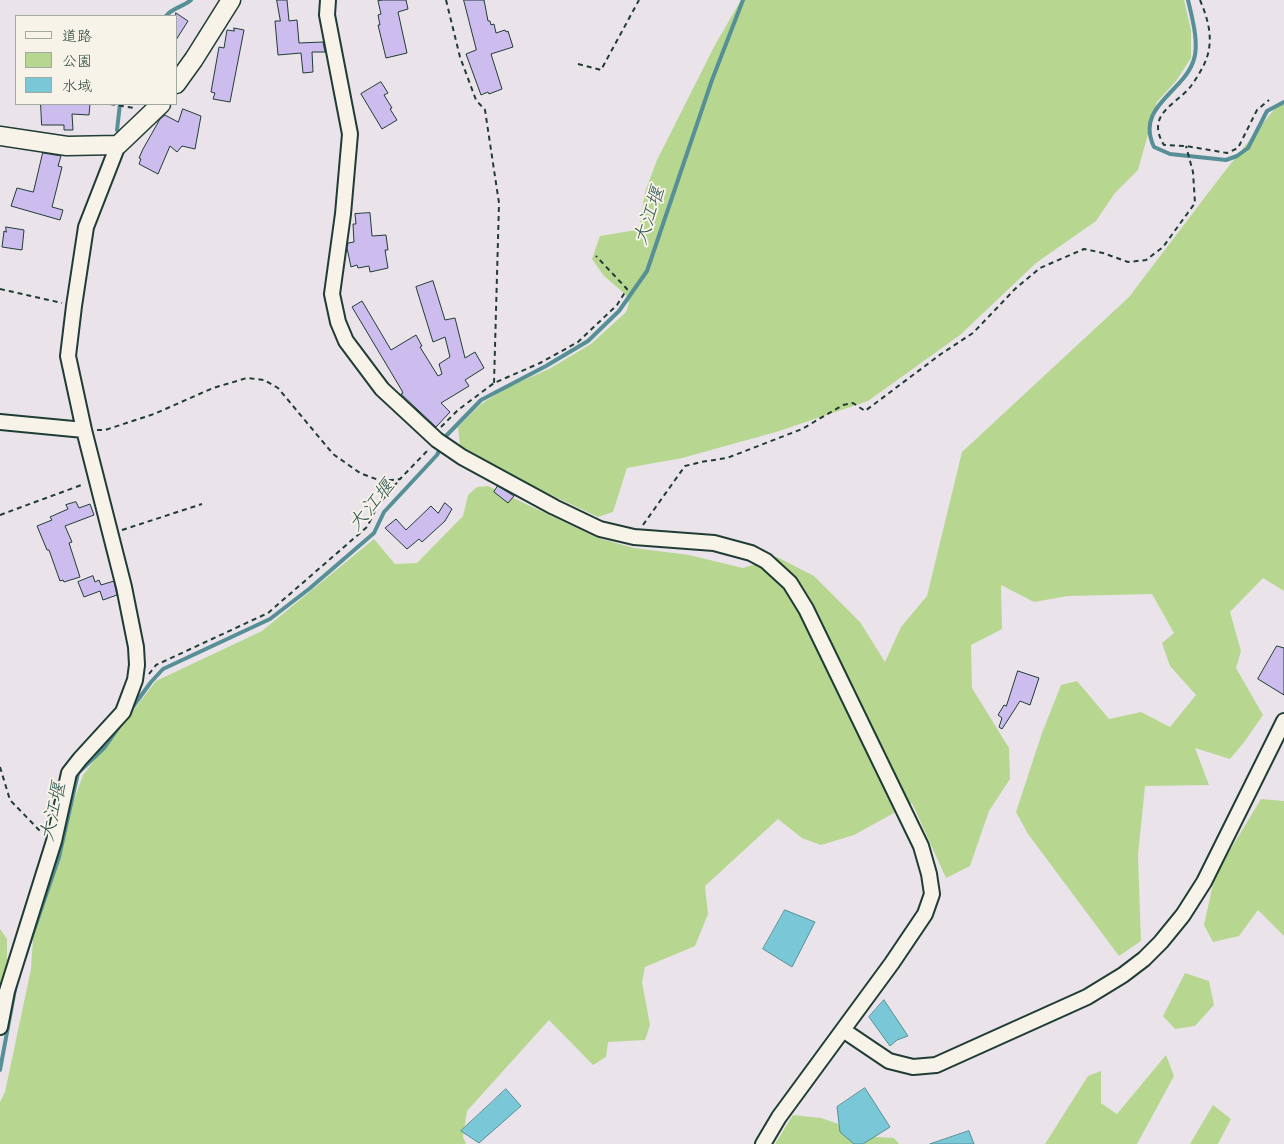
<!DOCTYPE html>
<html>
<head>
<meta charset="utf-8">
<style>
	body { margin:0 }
	#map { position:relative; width:1284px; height:1144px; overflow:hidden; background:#eae3ea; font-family:Itim,"Klee One",sans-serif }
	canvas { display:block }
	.legend { position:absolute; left:15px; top:15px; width:162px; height:90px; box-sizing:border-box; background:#f7f3e8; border:1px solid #a1aaa0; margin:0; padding:6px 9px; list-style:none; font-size:15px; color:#1f3d34 }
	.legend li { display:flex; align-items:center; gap:10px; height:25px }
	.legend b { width:25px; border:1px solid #a1aaa0 }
</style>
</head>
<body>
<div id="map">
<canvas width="1284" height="1144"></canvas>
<ul class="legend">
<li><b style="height:6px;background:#f7f3e8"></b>道路</li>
<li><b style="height:14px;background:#b7d791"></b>公園</li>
<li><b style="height:14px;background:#7ac8d7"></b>水域</li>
</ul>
</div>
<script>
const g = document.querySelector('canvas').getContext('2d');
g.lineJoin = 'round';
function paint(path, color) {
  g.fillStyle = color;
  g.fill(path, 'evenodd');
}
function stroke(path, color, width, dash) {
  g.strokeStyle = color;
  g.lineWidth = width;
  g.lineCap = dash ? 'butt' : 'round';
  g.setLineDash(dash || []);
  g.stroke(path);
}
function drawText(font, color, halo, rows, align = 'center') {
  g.font = font + ' Itim,"Klee One",sans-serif';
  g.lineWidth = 4;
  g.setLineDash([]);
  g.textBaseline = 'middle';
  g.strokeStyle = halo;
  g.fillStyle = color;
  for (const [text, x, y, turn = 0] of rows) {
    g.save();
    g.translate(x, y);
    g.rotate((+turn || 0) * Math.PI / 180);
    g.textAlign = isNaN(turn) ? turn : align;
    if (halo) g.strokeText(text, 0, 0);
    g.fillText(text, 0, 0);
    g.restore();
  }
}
paint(new Path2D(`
	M741 0H1184L1191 30V58L1176 81 1157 102 1138 170 1115 193 1096 221 1036 263 960 335 868 401 776 432 682 458 627 468 613 512 598 517 517 479 460 445 458 427 481 404 508 387 549 369 591 344 626 312 629 303 626 295 604 276 592 259 600 236 636 230 640 224 645 192 657 160 715 45Z
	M1284 101V591L1263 578 1230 612 1241 651 1236 668 1263 715 1245 741 1230 759 1195 748 1209 785 1145 786 1138 855 1141 941 1119 956 1028 834 1016 812 1042 733 1061 685 1077 681 1109 719 1141 712 1170 727 1196 695 1170 666 1162 643 1174 633 1152 594 1068 596 1034 602 1001 585 1002 629 971 645 972 688 1009 748 1010 779 989 811 970 866 946 878 912 803 854 835 821 845 802 838 778 819 705 886 708 914 695 946 645 967 642 982 650 1025 645 1040 608 1042 606 1057 593 1065 549 1020 467 1111 463 1137 466 1144H0V1102L5 1092 31 969 35 908 83 775 156 681 262 631 374 539 395 564 417 563 463 516 468 495 477 487 488 486 598 538 634 548 689 555 743 568 777 557 814 576 860 622 885 662 901 627 927 596 962 452 1129 297 1221 176 1280 102Z
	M1261 799 1284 801V936L1258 910 1239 936 1213 942 1204 925 1215 875Z
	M0 929 7 939V961L0 997Z
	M1185 973 1209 981 1214 1005 1195 1026 1175 1029 1163 1016Z
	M1166 1055 1174 1076 1137 1144H1045L1088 1076 1101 1071V1103L1117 1114Z
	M1213 1105 1231 1119 1218 1144H1190Z
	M793 1115 821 1118 877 1137 894 1138 899 1144H775Z`), '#b7d791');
const water = new Path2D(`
	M785 910 815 922 792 967 763 949Z
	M884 1000 908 1036 897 1040 890 1046 869 1017Z
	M865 1088 890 1127 863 1144H854L840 1132 837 1107Z
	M506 1089 521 1106 479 1143 461 1131Z
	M969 1131 974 1144H930Z`);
paint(water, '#7ac8d7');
stroke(water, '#569096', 1);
stroke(new Path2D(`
	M1188 0C1192 17 1200 45 1193 62 1182 93 1135 107 1154 147L1170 154 1226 160 1237 156 1248 148 1267 111 1284 102
	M166 16C172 8 183 7 191 0
	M117 130 120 104
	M444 441 446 436 481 400 546 366 588 341 619 311 647 271 712 80 743 0
	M129 712 151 682 163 669 270 619 309 589 374 533 384 512 437 455 441 447
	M25 956 59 857 78 773 104 748 121 724
	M0 1070 16 984`), '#569096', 4);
const building = new Path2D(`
	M277 0H287L289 21 297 20 299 43 323 42 325 52H312L313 72 303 73 301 53 278 55 275 21H280Z
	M384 0H406L408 9 398 12 407 53 386 58 378 25H380L378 15 381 14 378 1Z
	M464 0H484L488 21H490L491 25 494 24 496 33 505 30 506 32 508 31 513 47 491 54 502 89 489 94 488 92 481 95 466 54 476 50Z
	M176 13 188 21 176 40Z
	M234 28 244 30 230 102 213 99 215 93 211 92 219 47 224 48 227 30 234 31Z
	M381 82 388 93 384 95 392 108 390 109 397 120 382 129 361 94Z
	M41 104H90L89 115 72 114 73 130H64V125H42Z
	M183 109 201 116 195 149 182 146 177 152 170 146 158 174 139 164 141 159 139 158 143 149 160 119 165 115 178 122Z
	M43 153 61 156 58 166 62 167 52 207 63 210 60 220 11 206 17 188 33 192Z
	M370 213 372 236 386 235 388 250H385L388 268 370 272 369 266 358 268 357 265 351 267 347 248 348 243 354 242 353 224H356L355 214Z
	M6 227 24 230 22 250 2 247 4 231 6 232Z
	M433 281 445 320 455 318 465 358 475 352 484 368 465 380 469 386 441 403 450 412 436 427 401 394 403 393 401 389 352 307 362 301 391 350 416 335 422 346 420 347 438 376 442 374 439 364 450 357 445 337 433 342 416 287Z
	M498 486 514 496 508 503 494 492Z
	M76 502 79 508 90 504 94 515 65 526 72 542 69 543 80 577 64 582 63 580 60 581 49 550H47L37 526 52 520 50 517 68 509 66 505Z
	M445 503 452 509 445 521 422 542 419 539 407 549 385 528 396 519 406 530 431 506 438 513Z
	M93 576 95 582 99 580 101 585 114 581 117 595 103 600 100 591 84 597 78 582Z
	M1277 646 1284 648V695L1258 679Z
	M1018 671 1039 678 1030 705 1020 701 1002 729 999 727 1002 718 998 715 1004 705 1006 706Z`);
paint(building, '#cdbdee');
stroke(building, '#1f3d34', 1);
const minor = new Path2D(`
	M328 0 327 15 350 134 343 214 332 294 338 322 346 341 382 389 437 440 462 457 554 507 600 529 634 537 714 543 751 553 766 561 790 583 806 609 921 846 929 874 932 894 925 914 892 963 779 1117 763 1144
	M0 422 84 430
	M0 1027 7 991 54 841 69 773 80 759 123 712 135 680 137 665 136 647 124 587 84 430 68 356 74 306 86 227 118 145
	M843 1030 889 1061 913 1067 936 1065 1087 997 1123 975 1144 959 1161 942 1183 915 1204 882 1284 721`);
const tertiary = new Path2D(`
	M176 84 194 59 231 0
	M0 136 67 146 118 145 161 104`);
stroke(minor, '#1f3d34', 18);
stroke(tertiary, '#1f3d34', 21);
stroke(new Path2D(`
	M446 0 460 57 476 100 485 110 499 203 494 383
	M1200 0C1208 19 1214 39 1206 60 1203 68 1196 79 1191 86 1176 105 1145 114 1164 145L1186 146 1227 153 1238 148 1257 110 1269 100
	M578 64 601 70 639 0
	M110 104 134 108
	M0 289 62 303
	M441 427 458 410 494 383 540 363 578 342 617 305 627 289 596 256
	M97 430H105L154 414 213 388 247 378 264 380 278 388 333 454 360 473 381 481 400 479 429 449
	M0 515 84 484
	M643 525 685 466 701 462 727 458 802 429 843 405 853 403 865 411 941 354 973 333 1015 289 1040 268 1084 249 1103 253 1128 262 1146 260 1163 247 1195 203 1193 172 1186 146
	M122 530 202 504
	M149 674 156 665 268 613 367 527 378 505 400 479
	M0 767 10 800 42 833`), '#1f3d34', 2, [5, 4]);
stroke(minor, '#f7f3e8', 14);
stroke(tertiary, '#f7f3e8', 18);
drawText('italic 20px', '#315955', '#f7f3e8', [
	["大江堰",650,216,-71],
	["大江堰",372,506,-50],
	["大江堰",54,812,-77]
]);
</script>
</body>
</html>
